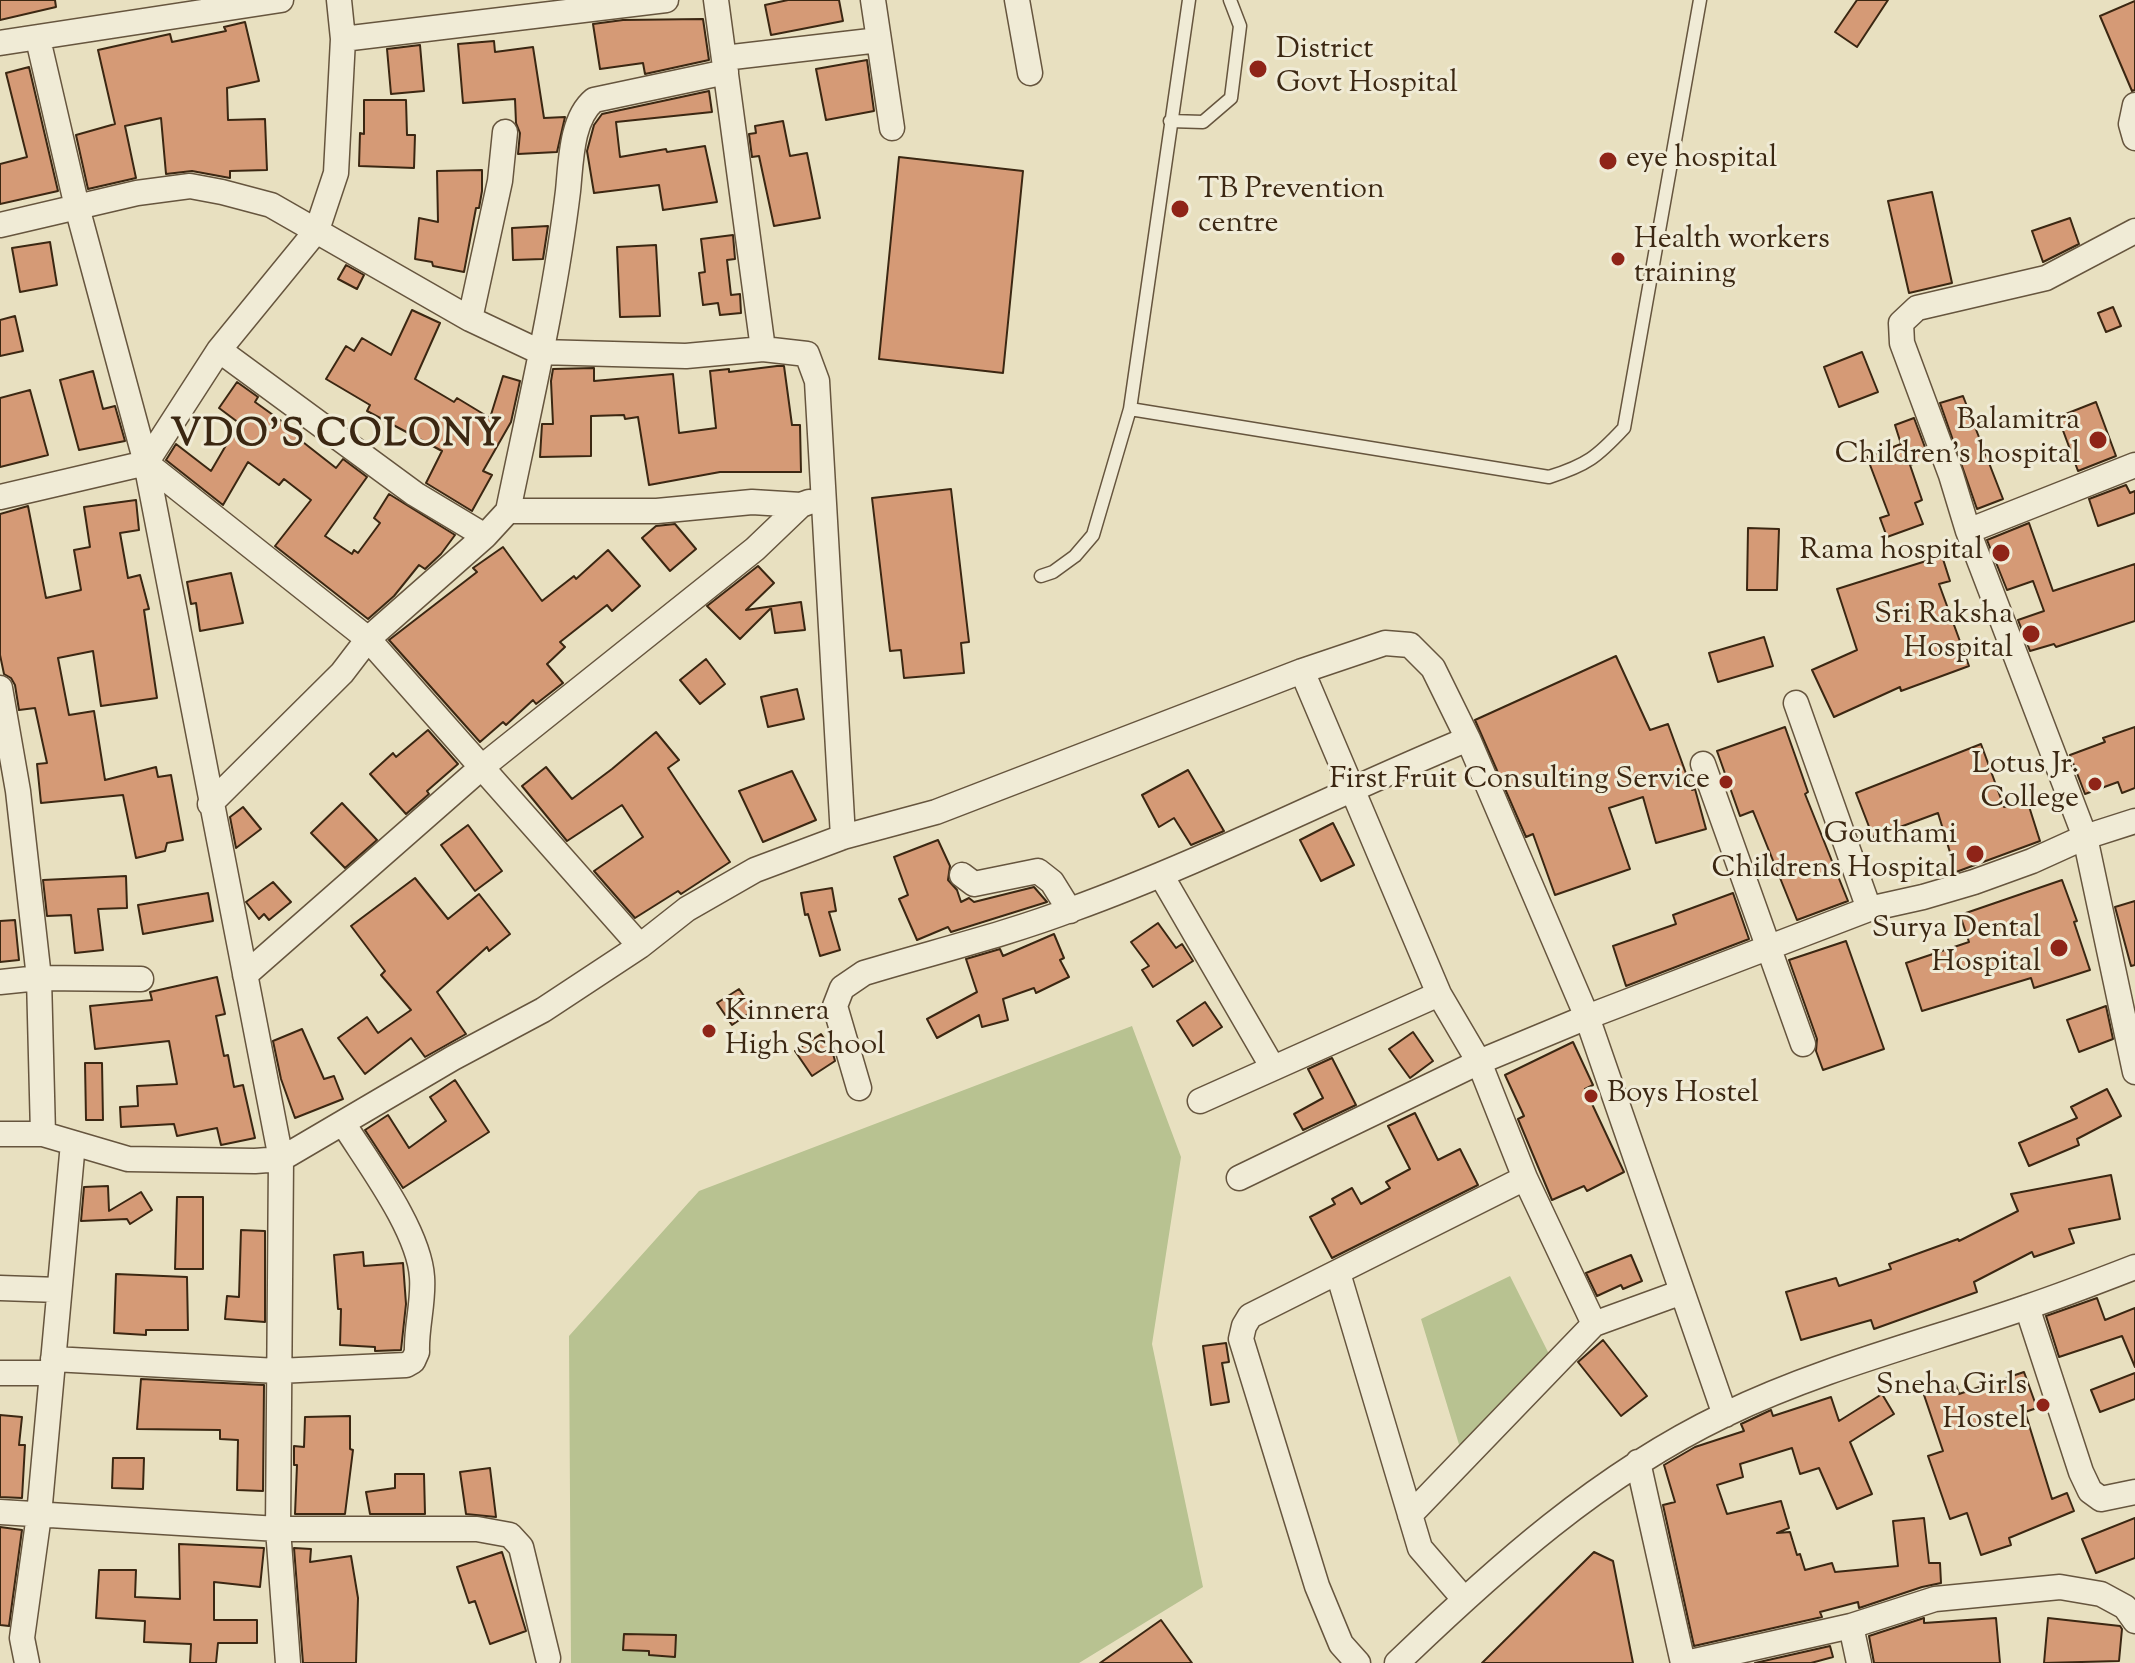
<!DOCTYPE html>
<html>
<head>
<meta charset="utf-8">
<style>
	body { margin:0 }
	canvas { display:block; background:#e8e0c0 }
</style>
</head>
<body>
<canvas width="2135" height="1663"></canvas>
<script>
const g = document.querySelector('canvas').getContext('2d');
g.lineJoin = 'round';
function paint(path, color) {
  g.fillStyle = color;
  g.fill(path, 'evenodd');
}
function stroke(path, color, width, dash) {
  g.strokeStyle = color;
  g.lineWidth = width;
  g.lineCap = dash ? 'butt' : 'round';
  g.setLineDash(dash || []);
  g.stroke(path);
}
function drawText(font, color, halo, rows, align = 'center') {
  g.font = font + ' "Sorts Mill Goudy",serif';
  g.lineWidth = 6;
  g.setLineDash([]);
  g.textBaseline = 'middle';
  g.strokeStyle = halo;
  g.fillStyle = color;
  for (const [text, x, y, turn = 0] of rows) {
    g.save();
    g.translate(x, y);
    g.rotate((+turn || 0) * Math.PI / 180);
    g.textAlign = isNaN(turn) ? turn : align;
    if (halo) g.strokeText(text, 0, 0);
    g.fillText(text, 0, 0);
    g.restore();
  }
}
paint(new Path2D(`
	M1132 1026 1181 1157 1152 1344 1203 1587 1079 1663H571L569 1336 699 1191Z
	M1510 1276 1549 1354 1461 1451 1421 1319Z`), '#b8c291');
const building = new Path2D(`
	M0 0H55L56 7 0 20Z
	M788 0H839L843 21 771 35 765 5Z
	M1857 0H1888L1857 47 1835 32Z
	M2135 1V90L2132 91 2100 16Z
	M703 19 709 60 645 74 643 63 600 69 593 24 623 20Z
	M245 22 259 81 227 88 228 120 265 119 267 170 230 171V178L192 171 166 174 161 118 125 126 136 178 88 189 76 135 115 124 98 50 170 34 172 42 226 31 224 27Z
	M494 41 495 52 533 47 544 118 565 117 557 152 518 154 520 133 516 123 515 99 463 103 458 44Z
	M420 45 424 91 391 94 387 49Z
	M867 60 874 111 826 120 816 69Z
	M29 67 58 191 0 204V164L27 157 6 73Z
	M709 91 712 112 616 122 620 157 666 149 667 152 705 146 717 202 663 210 659 185 594 193 587 151 594 125 602 114Z
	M364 100H406L407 135H415L414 168 359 166 360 133 364 134Z
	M783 121 790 156 807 153 820 218 774 226 759 156 752 157 749 134 756 133 755 126Z
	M899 157 1023 171 1003 373 879 359Z
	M482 170V191L479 208H476L464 272 433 266 432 262 415 259 419 218 438 222 437 171Z
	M1932 192 1952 283 1909 293 1888 201Z
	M2070 218 2079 244 2043 262 2032 231Z
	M548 226 543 259 513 260 512 228Z
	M733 235 735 259 727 260 731 295 740 294 741 313 720 315 718 303 703 305 699 273 705 272 701 239Z
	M50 242 57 285 20 292 12 248Z
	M656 245 660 316 620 317 617 247Z
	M346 265 364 275 357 289 338 279Z
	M2113 307 2121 326 2106 332 2098 313Z
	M412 310 440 323 415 379 454 402 457 398 490 418 503 376 520 381 511 422 483 471 492 475 472 511 426 483 442 451 367 411 370 405 326 379 346 346 354 351 362 338 391 355Z
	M15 316 23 351 0 356V320Z
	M1862 352 1878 392 1839 407 1824 367Z
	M777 366H784L792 425H800L801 472H720L649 485 638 417 625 419 624 415 591 416V456L540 457 542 424H553L551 381 553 369 594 368V381L673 374 679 433 716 428 710 371 729 369V372Z
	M93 371 103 409 115 406 125 441 79 450 60 380Z
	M237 382 258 397 255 402 287 425 285 428 336 468 343 459 367 477 325 536 352 554 354 550 358 553 380 523 374 518 389 494 455 535 441 554 425 569 419 565 394 596 368 619 275 546 311 500 284 479 279 485 248 462 223 505 166 460 176 444 211 471 239 423 219 408Z
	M30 390 48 455 0 467V398Z
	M1963 396 2003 499 1977 509 1940 403Z
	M2096 402 2116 456 2078 471 2058 417Z
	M1914 418 1929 458 1910 465 1922 500 1915 503 1923 524 1887 537 1880 518 1889 515 1867 457 1901 444 1895 425Z
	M2126 485 2130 493 2135 491V513L2098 526 2089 499Z
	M951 489 969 642 961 643 964 673 904 678 901 650 890 651 872 498Z
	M136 500 139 530 120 533 128 578 140 575 149 609 144 610 157 698 101 706 93 651 58 658 69 715 94 711 105 780 156 767 158 777 171 775 183 840 167 843 165 851 136 858 123 795 41 803 37 764 47 763 35 708 19 710 15 685 11 678 4 674 0 655V514L28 506 46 598 81 590 74 550 90 547 84 507Z
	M2029 523 2053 591 2135 564V621L2056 647 2054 644 2030 651 2018 620 2044 611 2033 581 2007 590 1987 540Z
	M675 524 696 549 670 571 642 538 656 526Z
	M1748 528 1779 529 1777 590H1747Z
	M503 547 542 601 574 576 576 579 608 550 640 586 612 611 607 605 560 642 565 647 547 664 563 683 536 704 533 700 506 725 503 722 480 742 389 640 477 572 473 568Z
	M1942 556 1950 581 1939 584 1969 666 1901 691 1900 687 1834 717 1812 670 1857 650 1837 589Z
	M758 566 774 583 746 610 801 602 805 630 775 633 771 608 740 639 707 606Z
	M231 573 243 623 200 631 196 603 191 604 187 582Z
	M1764 637 1773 666 1718 682 1709 653Z
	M1616 656 1650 730 1668 724 1692 790 1695 789 1706 829 1656 843 1643 797 1609 808 1630 869 1555 895 1533 834 1526 837 1475 720Z
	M706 659 725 684 700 704 680 680Z
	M797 689 804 719 768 727 761 697Z
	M1785 727 1808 792 1805 794 1848 901 1797 920 1753 811 1740 816 1717 751Z
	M2135 727V788L2122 793 2118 782 2085 794 2070 755 2105 742 2103 738Z
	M428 730 458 764 427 791 429 794 406 814 370 774 393 753 396 757Z
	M656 732 679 760 668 768 730 862 681 894 678 891 635 918 594 871 643 837 622 805 567 841 522 786 546 767 572 799 612 769Z
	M1981 744 2004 807 2027 800 2040 841 1956 872 1938 813 1873 837 1856 793Z
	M1188 770 1224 831 1191 845 1174 818 1159 827 1142 795Z
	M792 771 816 820 763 842 739 791Z
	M342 803 377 840 345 868 311 833Z
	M243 807 261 829 236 848 230 817Z
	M1333 823 1354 865 1321 881 1300 840Z
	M468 825 502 871 475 891 441 845Z
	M938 840 950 866 948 880 957 890 961 902 969 898 974 902 1034 887 1047 902 951 932 948 927 917 940 899 899 908 895 894 857Z
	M126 876 127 908 98 909 103 950 75 953 71 915 47 916 43 880Z
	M415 878 448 919 479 894 510 934 489 951 487 947 437 992 466 1034 425 1057 411 1038 365 1074 338 1038 367 1017 378 1033 411 1010 381 975 385 971 351 926Z
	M2062 880 2077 921 2074 922 2090 970 2034 988 2031 978 1922 1011 1906 963 1969 942 1960 915Z
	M273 882 291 902 269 920 264 914 259 919 246 902Z
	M832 888 836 911 829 912 840 950 820 956 808 914 805 915 801 893Z
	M208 893 213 921 143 934 138 905Z
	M1733 893 1749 939 1626 986 1613 946 1676 924 1673 915Z
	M2135 901V965L2131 966 2115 907Z
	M15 920 19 960 0 962V921Z
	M1158 923 1176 948 1182 944 1193 961 1153 987 1142 970 1149 966 1131 942Z
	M1054 934 1064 958 1060 960 1069 977 1036 993 1034 988 1003 999 1008 1020 982 1027 979 1015 937 1038 927 1019 977 992 966 959 1000 949 1003 956Z
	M1846 941 1884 1049 1823 1070 1816 1051 1817 1039 1789 960Z
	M217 977 225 1014 216 1016 224 1056 228 1055 234 1087 243 1085 255 1138 221 1145 217 1128 177 1136 174 1124 121 1127 120 1107 138 1106 137 1086 177 1084 169 1041 95 1049 90 1006 152 1000 150 992Z
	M739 989 754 1010 732 1025 717 1003Z
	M1205 1002 1222 1027 1193 1046 1177 1021Z
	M2106 1006 2113 1039 2079 1052 2067 1020Z
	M302 1029 324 1079 334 1076 343 1099 295 1118 281 1079 273 1041Z
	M1413 1032 1433 1061 1410 1078 1389 1049Z
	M821 1034 832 1050 835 1061 812 1076 795 1051Z
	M1573 1042 1593 1085 1585 1089 1624 1172 1587 1191 1584 1186 1552 1200 1518 1119 1524 1116 1505 1075Z
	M1332 1058 1356 1105 1303 1130 1294 1114 1323 1098 1308 1069Z
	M85 1063H102L103 1120H86Z
	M455 1080 489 1132 403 1188 365 1130 388 1115 409 1148 446 1121 430 1097Z
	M2107 1089 2121 1116 2077 1139 2079 1145 2029 1166 2019 1143 2077 1118 2071 1107Z
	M1415 1113 1438 1160 1460 1149 1478 1185 1332 1258 1310 1217 1335 1204 1332 1199 1352 1188 1361 1204 1390 1188 1386 1182 1410 1169 1388 1126Z
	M2111 1175 2120 1219 2069 1229 2074 1243 2034 1257 2032 1252 1974 1282 1977 1292 1874 1329 1871 1320 1801 1340 1786 1292 1836 1278 1839 1286 1891 1269 1889 1264 1958 1239 1959 1241 2018 1211 2011 1194Z
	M108 1186 109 1211 141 1192 152 1210 130 1224 127 1219 81 1221 84 1187Z
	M177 1197H203V1269H175Z
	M241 1230 265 1231V1322L225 1319 227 1296 239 1297Z
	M363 1252 364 1266 403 1263 406 1304 401 1350 375 1351V1347L340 1345 341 1309H338L334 1255Z
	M1631 1255 1642 1281 1623 1289 1621 1285 1597 1296 1586 1273Z
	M116 1274 187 1277 188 1330H146V1335L114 1333Z
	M2097 1298 2105 1320 2135 1308V1367L2122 1336 2059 1357 2046 1316Z
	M1603 1340 1647 1396 1621 1416 1578 1362Z
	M1226 1343 1229 1362 1222 1363 1229 1402 1211 1405 1203 1346Z
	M2024 1372 2037 1408 2025 1412 2052 1499 2067 1493 2074 1511 2009 1538 2011 1545 1981 1555 1967 1513 1950 1519 1928 1456 1943 1451 1924 1395 1956 1385 1959 1394Z
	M2135 1373V1399L2100 1412 2091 1390Z
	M141 1379 264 1385 263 1491 237 1490 238 1440 220 1439V1430L137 1429Z
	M1882 1394 1894 1414 1850 1442 1872 1494 1837 1509 1819 1468 1800 1474 1792 1448 1740 1464 1743 1477 1717 1485 1727 1514 1781 1501 1789 1528 1777 1533 1790 1532 1797 1555 1800 1554 1805 1570 1832 1563 1835 1572 1898 1566 1893 1521 1924 1518 1929 1563H1940L1941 1583 1922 1587 1859 1608 1858 1602 1820 1612 1822 1617 1694 1646 1663 1505 1675 1502 1664 1465 1695 1447 1744 1431 1741 1424 1771 1410 1773 1416 1831 1397 1839 1421Z
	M0 1415 22 1417 19 1445H25L22 1498 0 1497Z
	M350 1416V1449L353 1450 345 1514H295L297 1465H294V1446L304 1447 305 1417Z
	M113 1458H144L143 1489 112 1488Z
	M490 1468 496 1517 466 1514 460 1472Z
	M395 1474H424L425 1514H370L366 1492 395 1488Z
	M2135 1518V1558L2096 1573 2082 1539Z
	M0 1527 22 1530 9 1626 0 1625Z
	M179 1544 264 1548 260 1587 214 1582V1620H257V1643H218L216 1663H190L191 1644 144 1642 145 1621 96 1618 99 1570H136L135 1597 180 1599Z
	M294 1548 311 1549 310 1562 351 1556 358 1598 356 1663H303Z
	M502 1552 526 1631 490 1644 475 1601 469 1603 457 1567Z
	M1594 1552 1613 1561 1633 1663H1482Z
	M1924 1618V1623L1996 1618 2000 1663H1874L1869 1636Z
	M2048 1618 2120 1626 2122 1629 2119 1661 2044 1663Z
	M1161 1620 1192 1663H1100Z
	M624 1634 676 1635 675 1657 649 1655V1651L623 1650Z
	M1830 1646 1833 1657 1811 1663H1755Z`);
paint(building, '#d59a76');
stroke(building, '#3b2712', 2);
const lane = new Path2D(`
	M1189 0 1130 409 1549 477C1587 465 1597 457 1624 428L1700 0
	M1170 121 1203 122 1231 98 1240 26 1230 0
	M1041 576 1053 572 1075 556 1093 535 1130 409`);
const street = new Path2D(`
	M716 0 763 349
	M1017 0 1030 73
	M38 39 77 207 146 463 281 1159 278 1529 288 1663
	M343 39 666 0
	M879 40 892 128
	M0 43 281 0
	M724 58 879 40 873 0
	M2135 105 2131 124 2135 138
	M0 225 137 193 190 186 222 192 271 205 470 319 540 352 686 356 763 349 807 354 817 381 843 837
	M2135 231 2046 278 1917 308 1901 323 1902 343 1951 475 1968 531 2085 837 2135 1072
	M470 319 500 181 505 132
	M219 350 415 494 485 536 508 511H657L752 502 801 505 809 502
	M146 463 368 639 640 946
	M0 497 146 463 219 350 317 230 336 173 343 39 339 0
	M508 511C530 404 555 299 568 191 571 162 571 119 594 100L726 72
	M1968 531 2135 465
	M1302 671 1439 994 1479 1062 1525 1178 1594 1324
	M0 688 18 791 39 978 43 1134
	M1796 703 1869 909
	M1703 764 1803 1044
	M210 804 342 673 368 639 485 536
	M962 875 974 884 1038 871 1052 882 1070 911
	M1161 875 1273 1068
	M245 975 482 767 755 549 801 505
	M0 982 39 978 141 979
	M859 1088 835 1006 842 988 864 973C933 952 1005 935 1073 909 1208 860 1335 794 1468 739
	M1200 1101 1439 994
	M0 1134H43L128 1159 255 1161 281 1159 453 1058 543 1010 640 946 687 909 755 870 843 837 936 812 1302 671 1385 643 1410 645 1433 668 1468 739 1587 1017 1725 1415
	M1239 1178 1479 1062 1587 1017 1869 909 1923 897 1974 882 2032 861 2085 837 2135 821
	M1338 1273 1420 1548 1464 1599
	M0 1288 59 1290
	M2027 1307 2081 1472 2090 1491 2101 1499 2135 1492
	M53 1359 278 1371 406 1365 413 1361 417 1352C416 1327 424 1302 422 1277 419 1230 368 1163 343 1123
	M0 1373H52
	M1638 1462 1683 1663
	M0 1512 278 1529H477L510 1535 521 1547 548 1658
	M1410 1515 1594 1324 1682 1292
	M1851 1626 1935 1599 2060 1587 2101 1594 2125 1607 2135 1621
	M27 1663 22 1638 39 1515 73 1143
	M1358 1663 1341 1644 1317 1586 1241 1339 1244 1326 1250 1316 1525 1178
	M1397 1663C1496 1568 1599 1475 1724 1415 1821 1368 1926 1342 2027 1307 2063 1295 2099 1281 2135 1267
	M1686 1663 1851 1626 1859 1663`);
stroke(lane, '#66553e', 15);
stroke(street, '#66553e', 27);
stroke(lane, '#f0ebd6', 12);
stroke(street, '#f0ebd6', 24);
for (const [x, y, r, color] of [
	[1258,69,10,"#8f2418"],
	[1608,161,10,"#8f2418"],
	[1180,209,10,"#8f2418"],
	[1618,259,8,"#8f2418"],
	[2098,440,10,"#8f2418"],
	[2001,553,10,"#8f2418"],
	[2031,634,10,"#8f2418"],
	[1726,782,8,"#8f2418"],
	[2095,784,8,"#8f2418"],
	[1975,854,10,"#8f2418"],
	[2059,948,10,"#8f2418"],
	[709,1031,8,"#8f2418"],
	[1591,1096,8,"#8f2418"],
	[2043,1405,8,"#8f2418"]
]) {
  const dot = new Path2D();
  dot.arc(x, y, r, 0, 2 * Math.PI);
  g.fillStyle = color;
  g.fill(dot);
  stroke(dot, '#f0ebd6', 3);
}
drawText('30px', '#3b2712', '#f0ebd6', [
	["District",1276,52,"left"],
	["Govt Hospital",1276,86,"left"],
	["eye hospital",1626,161,"left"],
	["TB Prevention",1198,192,"left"],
	["centre",1198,226,"left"],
	["Health workers",1634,242,"left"],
	["training",1634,276,"left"],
	["Balamitra",2080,423],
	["Children's hospital",2080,457],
	["Rama hospital",1983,553],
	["Sri Raksha",2013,617],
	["Hospital",2013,651],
	["Lotus Jr.",2079,767],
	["College",2079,801],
	["First Fruit Consulting Service",1710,782],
	["Gouthami",1957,837],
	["Childrens Hospital",1957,871],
	["Surya Dental",2041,931],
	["Hospital",2041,965],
	["Kinnera",725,1014,"left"],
	["High School",725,1048,"left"],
	["Boys Hostel",1607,1096,"left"],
	["Sneha Girls",2027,1388],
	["Hostel",2027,1422]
], 'right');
g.letterSpacing = '2px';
drawText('bold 38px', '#3b2712', '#f0ebd6', [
	["VDO'S COLONY",337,439]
]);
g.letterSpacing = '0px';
</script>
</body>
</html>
